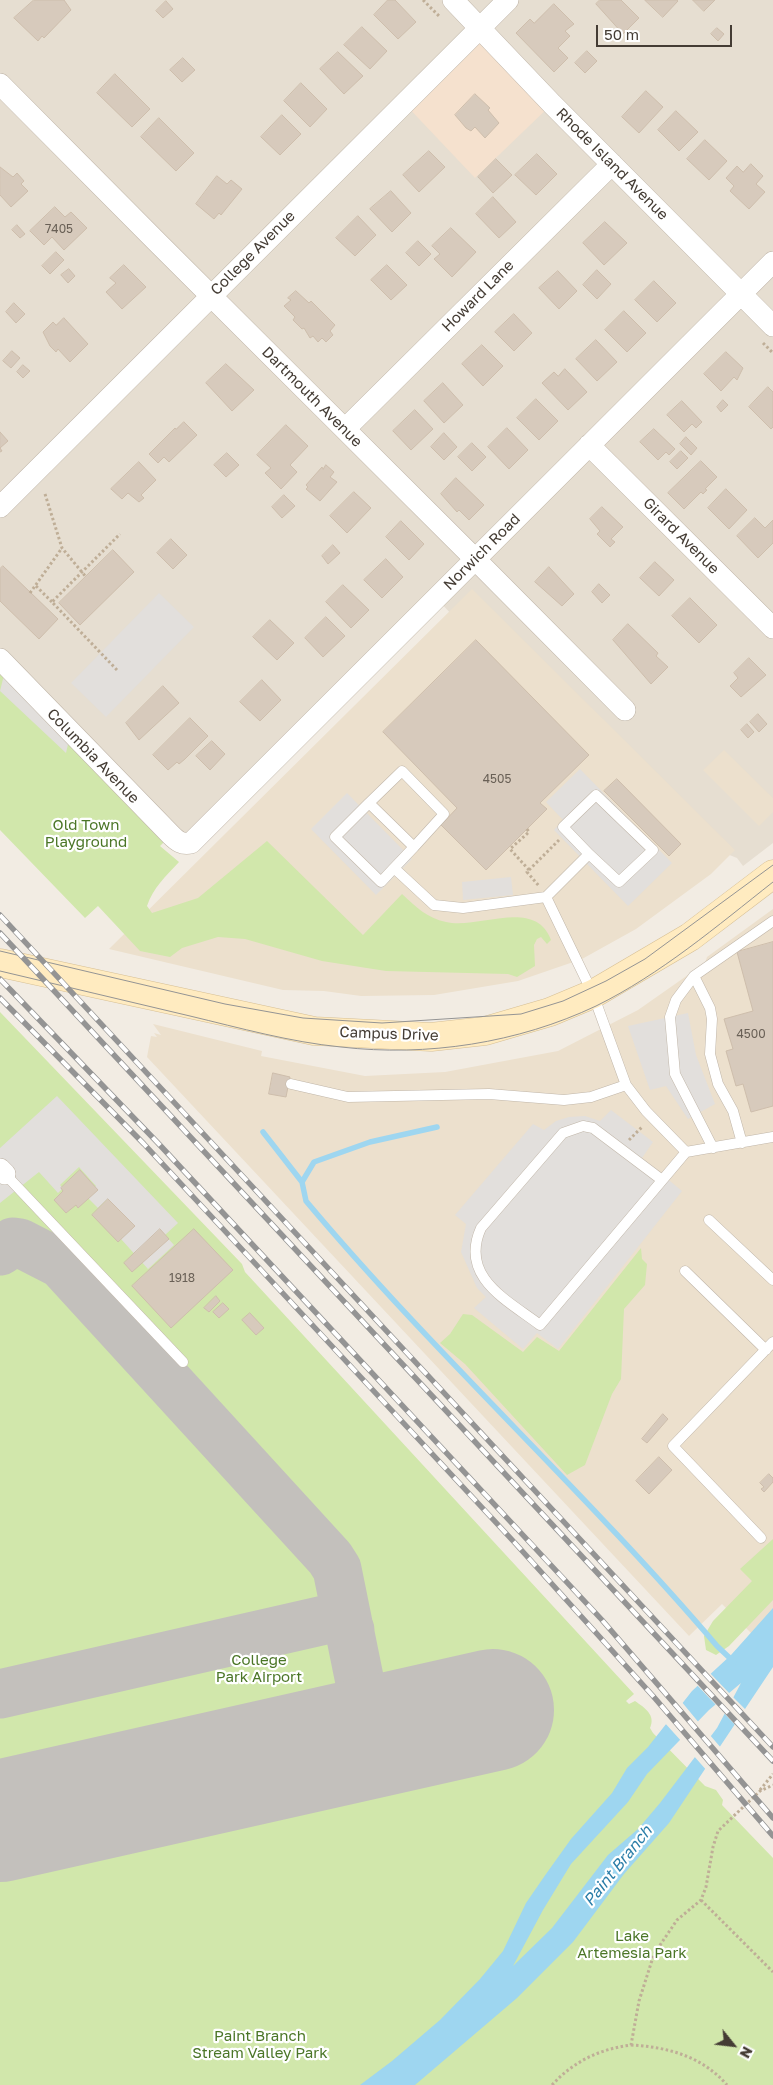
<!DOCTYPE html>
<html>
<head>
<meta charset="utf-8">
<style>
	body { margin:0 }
	#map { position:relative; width:773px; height:2085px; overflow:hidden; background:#f2ece3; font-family:"Golos Text",sans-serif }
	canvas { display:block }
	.north { position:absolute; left:708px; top:2020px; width:50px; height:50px; -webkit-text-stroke:4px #fff; paint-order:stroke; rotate:119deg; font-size:14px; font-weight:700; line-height:20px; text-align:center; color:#443c34 }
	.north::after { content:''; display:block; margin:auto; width:18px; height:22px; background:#443c34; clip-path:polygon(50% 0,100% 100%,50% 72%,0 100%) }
	.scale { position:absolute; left:596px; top:25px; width:136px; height:22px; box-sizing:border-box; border:2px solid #443c34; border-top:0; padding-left:6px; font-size:15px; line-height:18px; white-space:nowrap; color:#443c34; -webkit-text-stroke:4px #fff; paint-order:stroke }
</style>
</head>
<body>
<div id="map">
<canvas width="773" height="2085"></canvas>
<div class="north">N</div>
<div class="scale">50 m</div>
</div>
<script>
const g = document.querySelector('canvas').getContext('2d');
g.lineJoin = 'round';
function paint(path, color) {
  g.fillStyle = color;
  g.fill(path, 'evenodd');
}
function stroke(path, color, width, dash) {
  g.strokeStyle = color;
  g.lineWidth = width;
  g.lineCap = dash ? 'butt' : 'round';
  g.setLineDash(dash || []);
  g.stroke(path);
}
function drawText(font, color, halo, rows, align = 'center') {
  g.font = font + ' "Golos Text",sans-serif';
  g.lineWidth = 4.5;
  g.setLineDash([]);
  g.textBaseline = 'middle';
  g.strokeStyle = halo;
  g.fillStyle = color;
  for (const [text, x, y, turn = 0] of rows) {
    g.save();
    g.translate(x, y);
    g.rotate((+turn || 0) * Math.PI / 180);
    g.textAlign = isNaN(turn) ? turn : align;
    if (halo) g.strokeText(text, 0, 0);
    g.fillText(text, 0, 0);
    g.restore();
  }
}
paint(new Path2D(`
	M0 0H773V843L743 866 737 858 677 834 476 640 436 598 191 843 0 659Z`), '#e6ded1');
paint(new Path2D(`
	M480 28 552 104 475 178 403 102Z`), '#f5e1ce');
paint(new Path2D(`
	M472 589 735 850 711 874 636 929 582 959 518 981 434 995 361 996 324 991 283 990 109 949Z
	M724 750 773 798V812L759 826 703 770Z
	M773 909V1655L722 1604 689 1636 147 1057 151 1036 157 1037 154 1033 161 1035 153 1024 262 1051 261 1056 365 1076 445 1072 558 1051 638 1010 705 963 707 957Z`), '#ece0cd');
paint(new Path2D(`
	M0 659 171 835 160 846 179 862C166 876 153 888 147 906L152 913 198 898 267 841 363 935 402 894C416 907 427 918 446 922 478 930 535 897 551 940L547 944 541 937 537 939 534 945 535 966 517 977 508 974 386 971 322 961 245 939 218 937 182 948 170 957 140 951 98 906 85 918 0 830Z
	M0 1012 242 1264 245 1272 634 1694 626 1701 629 1704 635 1701C645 1708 656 1715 650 1728L653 1733 705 1786 716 1790 723 1800 722 1805 773 1858V2085H0Z
	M641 1248 642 1259 647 1264 645 1285 624 1309 621 1379 612 1394 585 1465 567 1475 465 1364 440 1343 450 1334 463 1314 472 1315 523 1352 537 1337 559 1351Z
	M773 1539V1600L729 1646 716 1655 706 1650 704 1636 713 1621 752 1581 740 1569Z`), '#d1e7ab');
paint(new Path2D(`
	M159 593 194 627 106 717 71 683Z
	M4 675 69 740 66 753 0 691Z
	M580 769 672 863 628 906 554 830 563 820 546 802Z
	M347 793 412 859 376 895 311 829Z
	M511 877 513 895 463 900 462 882Z
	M688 1013 696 1055 715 1104 688 1119 666 1086 650 1090 628 1026Z
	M57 1096 178 1223 165 1235 174 1245 148 1269 121 1239 134 1226 108 1199 98 1208 86 1196 96 1186 79 1167 60 1185 63 1188 58 1193 39 1172 0 1203V1148Z
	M611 1110 653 1142 642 1158 682 1191 558 1349 537 1333 523 1349 474 1308 486 1297 477 1288 461 1252 466 1224 455 1215 533 1124 544 1130 556 1121 569 1117 585 1116 600 1121Z`), '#e2dfdc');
paint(new Path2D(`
	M773 1608V1667L669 1823 624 1874 573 1942 517 1998 415 2085H360L392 2061 440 2020 480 1979 503 1951 526 1903 546 1874 571 1839 612 1793 627 1768 648 1747 692 1691 731 1655ZM741 1683 717 1728 660 1803 638 1829 608 1855 552 1928 513 1966 543 1910 571 1864 628 1802 647 1774 709 1710Z`), '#9ed6f0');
paint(new Path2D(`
	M709 1672 731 1695 717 1706 696 1684Z
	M732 1696 747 1711 737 1727 723 1712Z
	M681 1701 700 1724 683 1743 664 1722Z
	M709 1734 722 1749 708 1772 693 1755Z`), '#f2ece3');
stroke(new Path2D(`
	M437 1127 370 1142 314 1162 302 1182 306 1201C436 1356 586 1492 717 1646L734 1662
	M263 1132 302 1182`), '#9ed6f0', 5.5);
stroke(new Path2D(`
	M0 1251 13 1242 20 1243 61 1264 330 1558 337 1569 366 1712C357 1743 321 1747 295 1755
	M0 1694 329 1619 341 1621 350 1630`), '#c3c0bc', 49);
stroke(new Path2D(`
	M0 1821 493 1710`), '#c3c0bc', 122);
const building = new Path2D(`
	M34 0H64L71 10 44 38 42 36 38 41 14 18Z
	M388 0H395L416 22 398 39 374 15Z
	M600 0H621L639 18 623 34 596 4Z
	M645 0H677L678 1 663 17Z
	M693 0H715L704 11Z
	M166 1 173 9 163 18 156 11Z
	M554 4 574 24 565 31 570 36 558 48 568 58 554 72 516 33 530 19 534 23Z
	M362 27 387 51 370 69 344 45Z
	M717 28 724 34 718 41 711 34Z
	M587 51 597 61 585 73 575 63Z
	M338 52 363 76 344 94 320 69Z
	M183 58 195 70 182 82 170 70Z
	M115 74 150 109 132 127 97 93Z
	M301 83 327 109 310 127 284 101Z
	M646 91 663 107 639 133 622 117Z
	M475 94 490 108 488 110 499 123 485 138 475 127 471 131 466 128 455 115Z
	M676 111 698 132 679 151 658 130Z
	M282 115 301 134 280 155 261 137Z
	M159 118 194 153 176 171 141 137Z
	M705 140 727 161 709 180 687 159Z
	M429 151 445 167 419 192 403 175Z
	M537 154 557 174 536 195 515 175Z
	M496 159 512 175 493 193 478 177Z
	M751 164 763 176 756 184 765 192 749 209 730 191 734 186 726 178 737 166 743 172Z
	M0 167 13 177 17 173 24 181 21 184 28 191 11 207 0 195Z
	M217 176 227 184 231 180 242 189 221 215 219 213 214 219 196 204Z
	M391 191 411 213 392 232 370 209Z
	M493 197 516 222 499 238 476 214Z
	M55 207 65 217 71 212 87 228 64 250 52 237 44 245 30 231Z
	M358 216 376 235 355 256 336 238Z
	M605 222 627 243 604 265 583 243Z
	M17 225 25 234 20 238 12 230Z
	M451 228 476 252 452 277 434 259 440 254 432 246Z
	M418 241 431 254 419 266 406 253Z
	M56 252 64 260 50 274 42 266Z
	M124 265 146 287 122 309 106 292 116 283 110 278Z
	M387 265 407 285 391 300 371 280Z
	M69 269 75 276 68 283 61 275Z
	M597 270 611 284 597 299 583 285Z
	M558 271 577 291 559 309 539 288Z
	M654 281 676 303 657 322 635 300Z
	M296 291 309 303 311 301 335 325 330 331 333 335 326 342 322 338 318 342 313 336 310 338 304 328 302 329 293 320 295 317 284 306 291 300 288 298Z
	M14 303 25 314 16 323 6 312Z
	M624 311 646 333 627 352 605 330Z
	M514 314 532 333 514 351 495 332Z
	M64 318 88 344 70 362 58 349 56 352 50 346 43 332 53 322 56 325Z
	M596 340 617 362 597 381 576 359Z
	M482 345 503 366 483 386 462 364Z
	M12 351 20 358 11 368 3 361Z
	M726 352 743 368 737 380 734 377 721 391 704 374Z
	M226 364 254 390 232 411 206 383Z
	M23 365 30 371 23 378 17 372Z
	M565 369 587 392 568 410 542 383 554 372 558 376Z
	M443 383 463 405 444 423 424 401Z
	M768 387 773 392V427L771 429 749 407Z
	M536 399 558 421 539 440 517 418Z
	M723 400 728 405 721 412 717 407Z
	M682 401 702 422 696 428 692 424 684 432 667 415Z
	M415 410 433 429 411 450 393 431Z
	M184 422 197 435 169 462 164 457 158 463 149 454 175 428 176 429Z
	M286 425 308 446 290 465 297 472 281 489 265 473 271 468 257 455Z
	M507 428 528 450 509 469 488 447Z
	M654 429 675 449 669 455 666 452 658 460 640 442Z
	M0 432 8 441 0 448 2 451 0 452Z
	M444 433 457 447 444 460 431 447Z
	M686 437 697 448 691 455 680 444Z
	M472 443 486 457 472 471 458 457Z
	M681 451 688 458 677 469 670 462Z
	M227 453 239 465 226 477 214 465Z
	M701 461 717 477 705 489 707 490 703 494 701 492 684 509 668 493Z
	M139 462 156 480 141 495 144 498 139 502 128 493 122 499 111 489Z
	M326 465 334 472 330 477 337 482 320 501 306 489 308 487 306 485 322 467 323 469Z
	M456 478 484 505 469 520 459 510 457 512 441 494Z
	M726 489 747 510 729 529 708 508Z
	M354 492 371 508 347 533 330 516Z
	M284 495 295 506 282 518 272 507Z
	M602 507 623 527 611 539 615 542 610 547 597 534 600 531 590 519Z
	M755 518 765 528 773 520V543L758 558 737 536Z
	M401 521 424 544 409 560 386 537Z
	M171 539 187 555 173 569 157 553Z
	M333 545 340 553 328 564 322 556Z
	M113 550 134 572 80 625 59 603Z
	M386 559 403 577 382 598 364 580Z
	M655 562 674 580 659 596 640 578Z
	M3 566 58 619 39 639 0 601V569Z
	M549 567 574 594 562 606 535 582Z
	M599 584 610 595 602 603 592 592Z
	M343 585 369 610 351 628 326 602Z
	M690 598 717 625 699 643 672 616Z
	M326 617 345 636 323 657 305 638Z
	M270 620 294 643 277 660 253 637Z
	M628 624 658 653 656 656 668 667 651 684 613 640Z
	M476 640 589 755 540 803 547 809 486 870 441 825 457 808 383 732Z
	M749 658 766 675 741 697 730 686 738 678 734 673Z
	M262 680 281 700 260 721 240 702Z
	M163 686 179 703 139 740 126 723Z
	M758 714 767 724 759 732 750 722Z
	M190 718 208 736 185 759 179 764 177 762 168 770 153 755Z
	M747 724 754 732 748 738 741 730Z
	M212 741 225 754 210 770 196 756Z
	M617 779 681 844 669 856 604 791Z
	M773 942V1106L751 1112 743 1084 736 1086 726 1051 733 1049 724 1019 753 1011 737 952Z
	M273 1073 290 1077 286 1097 269 1094Z
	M80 1170 98 1190 78 1208 76 1205 66 1213 54 1200 63 1191 61 1188Z
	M108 1199 135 1226 118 1242 92 1215Z
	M160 1229 169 1239 132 1272 124 1263Z
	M194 1229 233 1270 171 1328 132 1286Z
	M216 1296 220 1301 209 1312 204 1308Z
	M223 1303 229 1309 219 1318 213 1312Z
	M250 1313 264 1328 256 1335 242 1320Z
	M663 1414 668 1419 647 1443 642 1439Z
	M659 1457 672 1470 649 1494 636 1481Z
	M769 1474 773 1478V1482L764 1492 761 1489 764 1487 760 1483Z`);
paint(building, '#d7cabc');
stroke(building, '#cebeac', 1);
const service = new Path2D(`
	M369 803 402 771 444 814 414 847
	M546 897 589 854 619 882 653 850 596 795 563 827 589 854
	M694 976 710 1008 712 1019 710 1054 718 1084 733 1111 742 1143
	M291 1084 348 1097 489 1094 564 1100 591 1097 626 1085 593 994 546 897 463 908 434 905 394 868 414 847 369 803 335 837 381 882 394 868
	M626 1085 646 1111 686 1152 773 1137
	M713 1148 675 1074 670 1017 676 1000 694 976 773 921
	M5 1174 183 1362
	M662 1180 593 1128 583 1126 563 1133 481 1228C459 1277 507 1300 540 1325L686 1152
	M709 1220 773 1280
	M685 1271 766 1350
	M761 1538 673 1446 773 1342`);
const minor = new Path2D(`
	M453 0 552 104 773 326
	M0 84C207 294 418 500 625 710
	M345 429 612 164
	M589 445 773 628
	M0 507 508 0
	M0 659 171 835C177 841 182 845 191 843L773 262
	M0 1169 5 1174`);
const secondary = new Path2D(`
	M0 963 314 1031 431 1037 485 1031 550 1012 593 994 690 937 773 874`);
stroke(service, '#c0b6a9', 11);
stroke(minor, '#c0b6a9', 22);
stroke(secondary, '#d6bf94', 29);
stroke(new Path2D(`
	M423 0 439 16
	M763 343 773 353
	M45 494 62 548 86 577
	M36 586 52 602
	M30 593 62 548
	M117 670 52 602 120 534
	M527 829 529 832 510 849 529 870 527 872 539 886
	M529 870 559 840
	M629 1140 642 1127
	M760 1790 773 1774
	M701 1900 773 1972
	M631 2045C667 2047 702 2056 727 2085
	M552 2085C574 2061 600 2049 631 2045L639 2001 654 1954 677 1920 701 1900 706 1887 713 1847 718 1831 760 1791 773 1785`), '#bfae97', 3, [2.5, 2.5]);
stroke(service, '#fff', 10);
stroke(minor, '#fff', 21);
stroke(secondary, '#ffebc0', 28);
stroke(new Path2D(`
	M0 951 225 1004 303 1018 382 1023 521 1014 563 1001 606 981 645 959 773 865
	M0 971C63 986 127 1001 190 1016 240 1028 290 1042 341 1047 427 1057 518 1043 596 1006 661 974 717 926 773 882`), '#949494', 1);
const rail = new Path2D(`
	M0 915 773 1747
	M0 933 773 1761
	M0 979 157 1142 602 1620 773 1818
	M0 998 144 1144 515 1543 653 1696 773 1836`);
stroke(rail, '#949494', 5.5);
stroke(rail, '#fff', 4, [11]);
drawText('12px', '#696056', null, [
	["7405",59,229],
	["4505",497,779],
	["4500",751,1034],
	["1918",182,1278]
]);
drawText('15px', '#443c34', '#fff', [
	["Rhode Island Avenue",612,164,45],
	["College Avenue",253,253,-45],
	["Howard Lane",478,296,-45],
	["Dartmouth Avenue",312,397,45],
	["Girard Avenue",681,536,45],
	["Norwich Road",482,552,-45],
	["Columbia Avenue",93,756,46],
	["Campus Drive",389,1034,2]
]);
drawText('15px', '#4b7627', '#fff', [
	["Old Town",86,825],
	["Playground",86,842],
	["College",259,1660],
	["Park Airport",259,1677],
	["Lake",632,1936],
	["Artemesia Park",632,1953],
	["Paint Branch",260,2036],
	["Stream Valley Park",260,2053]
]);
drawText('italic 16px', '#2b7ea8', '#fff', [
	["Paint Branch",618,1866,-51]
]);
</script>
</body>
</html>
